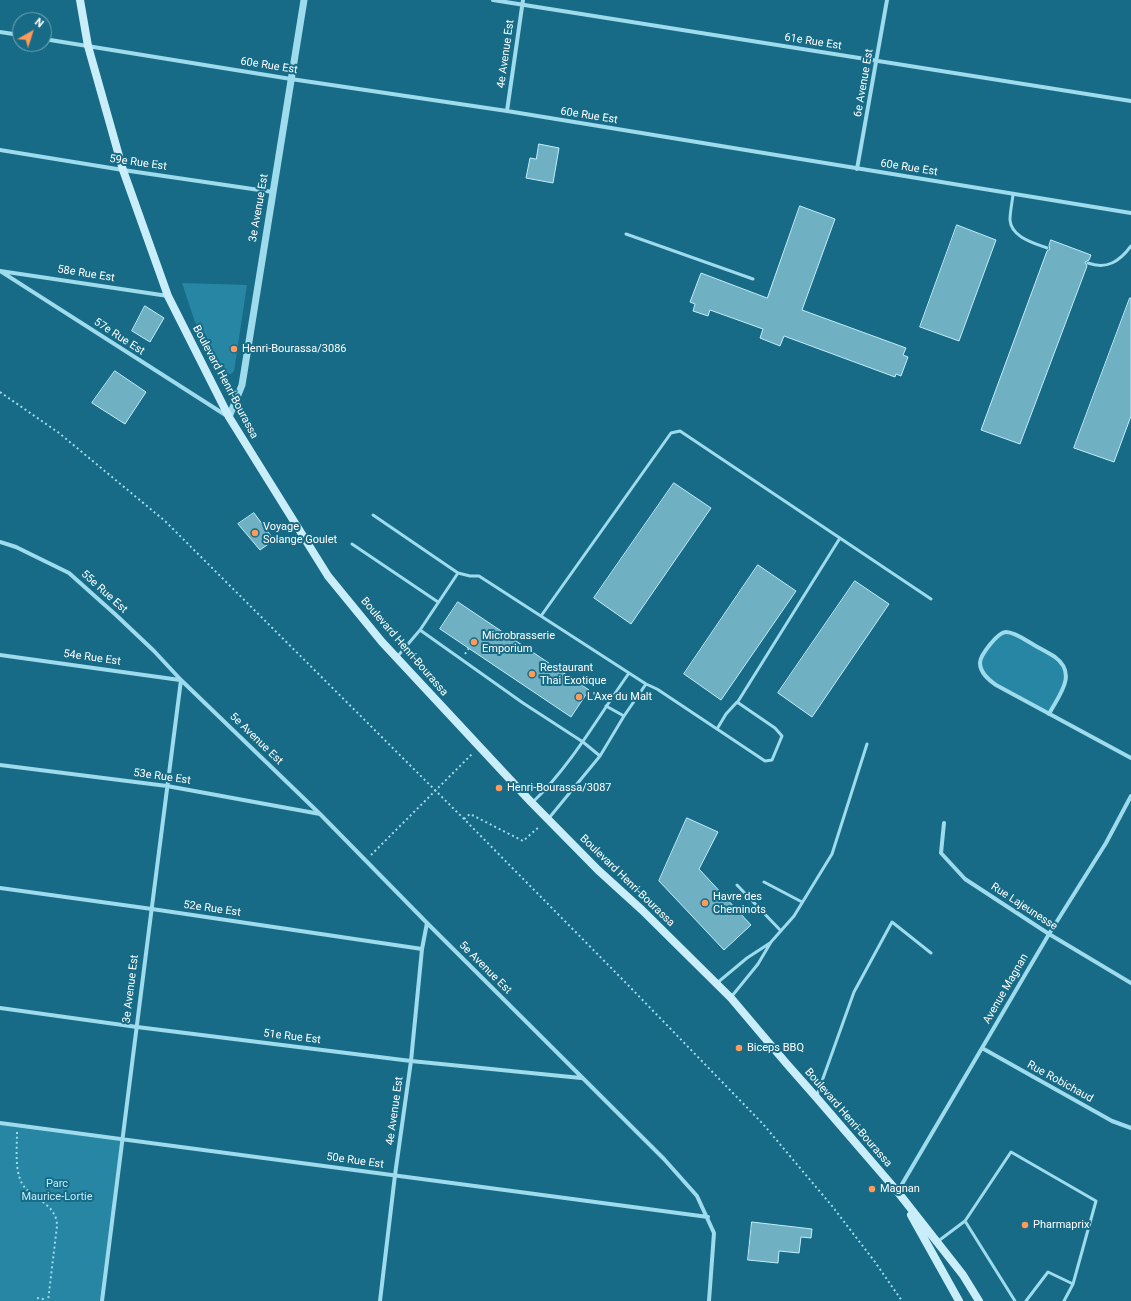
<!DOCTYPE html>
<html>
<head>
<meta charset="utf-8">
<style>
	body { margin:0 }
	#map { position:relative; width:1131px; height:1301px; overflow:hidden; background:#176b86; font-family:Roboto,sans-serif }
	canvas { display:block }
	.north { position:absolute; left:12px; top:12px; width:40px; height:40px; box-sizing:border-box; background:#176b86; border:1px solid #74a6b6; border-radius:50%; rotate:39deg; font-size:11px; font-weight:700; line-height:16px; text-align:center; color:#fff }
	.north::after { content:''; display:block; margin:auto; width:14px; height:18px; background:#ff9a59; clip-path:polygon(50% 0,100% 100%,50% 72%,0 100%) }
</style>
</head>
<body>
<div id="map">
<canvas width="1131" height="1301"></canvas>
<div class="north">N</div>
</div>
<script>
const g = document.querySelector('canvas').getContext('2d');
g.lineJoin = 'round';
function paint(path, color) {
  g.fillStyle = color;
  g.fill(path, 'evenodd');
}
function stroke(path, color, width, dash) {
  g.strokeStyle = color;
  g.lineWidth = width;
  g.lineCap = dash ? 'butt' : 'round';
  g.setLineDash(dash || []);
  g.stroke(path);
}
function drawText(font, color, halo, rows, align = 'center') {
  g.font = font + ' Roboto,sans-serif';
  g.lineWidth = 4;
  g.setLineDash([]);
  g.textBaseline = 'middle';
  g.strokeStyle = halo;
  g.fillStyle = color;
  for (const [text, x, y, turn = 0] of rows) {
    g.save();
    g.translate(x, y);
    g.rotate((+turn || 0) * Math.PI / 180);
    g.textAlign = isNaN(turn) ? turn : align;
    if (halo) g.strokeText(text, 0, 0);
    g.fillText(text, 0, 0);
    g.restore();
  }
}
paint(new Path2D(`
	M182 283 247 285 234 371 231 374 226 375 221 372 195 322Z
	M1006 632C1023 636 1051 653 1064 666L1065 683 1049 714 987 678 980 664C983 651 993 637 1006 632Z
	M0 1123 121 1139 102 1301H0Z`), '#2686a3');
const building = new Path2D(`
	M539 144 559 148 553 183 526 178 530 158 536 159Z
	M800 206 835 219 802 310 906 348 903 355 908 357 901 376 896 374 895 377 784 336 780 346 760 338 763 329 710 310 708 316 693 311 695 304 690 302 701 273 767 298Z
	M957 225 996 240 959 341 920 327Z
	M1051 240 1091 255 1089 260 1085 262 1087 266 1020 444 981 430 1047 251 1050 249 1049 246Z
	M1130 298H1131V416L1114 462 1074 448Z
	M145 306 164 318 150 342 132 331Z
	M115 371 146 392 125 424 92 403Z
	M674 483 711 508 631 624 594 598Z
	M254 513 274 540 260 550 238 524Z
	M758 565 796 591 721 700 684 674Z
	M855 581 889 604 812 717 778 693Z
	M458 602 589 690 571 717 440 629Z
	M687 818 718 832 699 869 751 925 724 950 659 881Z
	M752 1222 812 1229 811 1238 801 1237 799 1253 779 1251 778 1263 748 1260Z`);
paint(building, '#70b0c3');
stroke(building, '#c2edfa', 1);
stroke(new Path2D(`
	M0 392 59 433 165 521 464 819 627 984 763 1124 832 1206 875 1262 902 1301
	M465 654 469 648
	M464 819 470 814 523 841 540 826
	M371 855 473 753
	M17 1132C17 1147 15 1165 20 1179 25 1195 46 1199 54 1214 56 1217 57 1222 57 1226L48 1301
	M37 1298 43 1299 44 1301`), '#9ddbed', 2, [2, 3]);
stroke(new Path2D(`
	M1013 195C1012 203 1010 212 1010 220 1011 237 1034 243 1047 248
	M626 234 753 279
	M1088 263C1107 270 1120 261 1131 246
	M373 515 458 573 420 630
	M352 544 438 602
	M458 573 470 576H479L646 684
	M541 616 671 433 680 431 931 599
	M397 657 420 630 523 703 583 742 600 756
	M737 703 840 538
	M606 706 624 716
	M533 802C572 764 598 717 629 673
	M549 818 600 756 624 716 646 684 657 689 765 761 772 760 782 736 775 728 737 702 726 714 717 729
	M764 882 802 902
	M737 885 781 931
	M717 983 747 958 770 943
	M732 996 758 964 771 942 794 916 832 854 867 744
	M817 1095 854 992 892 922 931 953
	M965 1221 1011 1152 1096 1201 1073 1284 1064 1301
	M937 1242 965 1221 1015 1301
	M1026 1301 1048 1272 1073 1284`), '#9ddbed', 3);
stroke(new Path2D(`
	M493 0 1131 101
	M0 32 20 35
	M44 39 291 79 507 111 1131 213
	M507 111 523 0
	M0 150 123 170 273 192
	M857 169 887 0
	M0 271 227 416
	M0 271 168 296
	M0 542 16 547 69 573 116 615 154 651 181 680 320 814 427 923 664 1159 697 1196 714 1233 709 1301
	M0 655 180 680
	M1049 714C1059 695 1078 674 1055 657 1049 653 1041 649 1034 645 1027 641 1015 632 1006 632 998 632 980 655 980 663 980 673 989 680 996 685L1131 758
	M0 765 167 786 320 814
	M944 823 941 853 965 879 1049 934 1131 983
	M0 888 152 909 422 949
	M0 1008 137 1027 411 1061 581 1078
	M982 1048 1112 1121 1131 1128
	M0 1123 708 1217
	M898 1191 1049 934 1106 843 1131 796
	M102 1301C127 1094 155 887 181 680
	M380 1301 395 1175 411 1061 422 949 427 923`), '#9ddbed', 4);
stroke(new Path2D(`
	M229 417 242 385 304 0`), '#9ddbed', 7);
stroke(new Path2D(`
	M80 0 88 46 123 170 168 296 229 417 328 576 382 642 531 802 598 870 642 910 731 998 786 1063 816 1097 897 1191 963 1275 979 1301
	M911 1215 959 1301`), '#caeef9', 8);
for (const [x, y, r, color] of [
	[234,349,4,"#ff9a59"],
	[255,533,4,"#ff9a59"],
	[474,642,4,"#ff9a59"],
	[532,674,4,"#ff9a59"],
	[579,697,4,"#ff9a59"],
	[499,788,4,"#ff9a59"],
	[705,903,4,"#ff9a59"],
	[739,1048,4,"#ff9a59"],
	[872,1189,4,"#ff9a59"],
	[1025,1225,4,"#ff9a59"]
]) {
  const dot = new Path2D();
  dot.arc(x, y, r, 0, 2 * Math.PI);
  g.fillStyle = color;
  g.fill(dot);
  stroke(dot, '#176b86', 1.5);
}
drawText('11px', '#fff', '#176b86', [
	["61e Rue Est",813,42,9],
	["4e Avenue Est",506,54,-82],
	["60e Rue Est",269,66,9],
	["6e Avenue Est",864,83,-80],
	["60e Rue Est",589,116,9],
	["59e Rue Est",138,163,8],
	["60e Rue Est",909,168,9],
	["3e Avenue Est",259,208,-80],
	["58e Rue Est",86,274,9],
	["57e Rue Est",119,337,33],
	["Boulevard Henri-Bourassa",225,382,62],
	["55e Rue Est",104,592,42],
	["Boulevard Henri-Bourassa",404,647,49],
	["54e Rue Est",92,658,8],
	["5e Avenue Est",256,739,44],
	["53e Rue Est",162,777,8],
	["Boulevard Henri-Bourassa",627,881,44],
	["Rue Lajeunesse",1024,907,33],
	["52e Rue Est",212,909,8],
	["5e Avenue Est",485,968,45],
	["3e Avenue Est",131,989,-83],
	["Avenue Magnan",1006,989,-60],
	["51e Rue Est",292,1037,7],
	["Rue Robichaud",1060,1082,29],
	["4e Avenue Est",395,1111,-82],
	["Boulevard Henri-Bourassa",848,1118,49],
	["50e Rue Est",355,1161,8]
]);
drawText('11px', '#fff', '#176b86', [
	["Henri-Bourassa/3086",242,349],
	["Voyage",263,527],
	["Solange Goulet",263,540],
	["Microbrasserie",482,636],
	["Emporium",482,649],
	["Restaurant",540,668],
	["Thai Exotique",540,681],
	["L'Axe du Malt",587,697],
	["Henri-Bourassa/3087",507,788],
	["Havre des",713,897],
	["Cheminots",713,910],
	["Biceps BBQ",747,1048],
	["Magnan",880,1189],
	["Pharmaprix",1033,1225]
], 'left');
drawText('11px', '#c2edfa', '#176b86', [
	["Parc",57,1184],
	["Maurice-Lortie",57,1197]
]);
</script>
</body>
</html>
